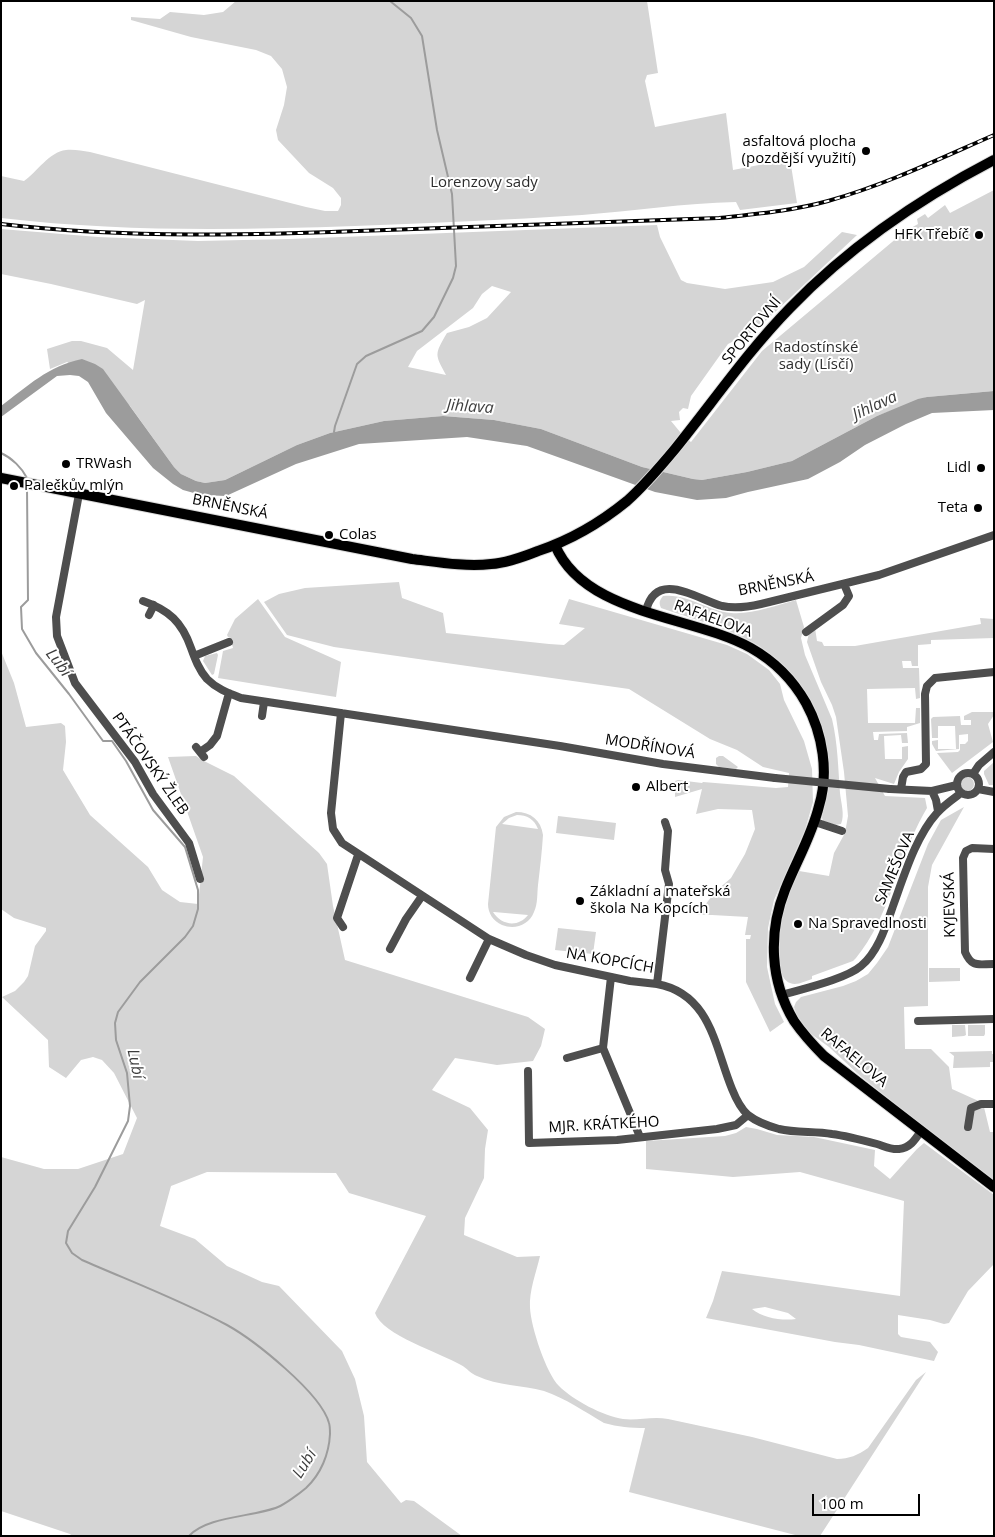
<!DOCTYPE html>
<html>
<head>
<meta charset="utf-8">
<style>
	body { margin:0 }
	#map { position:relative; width:995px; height:1537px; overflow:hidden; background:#fff; font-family:"Open Sans",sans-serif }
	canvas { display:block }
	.frame { position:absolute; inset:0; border:2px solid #000; pointer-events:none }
	.scale { position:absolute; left:812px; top:1494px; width:108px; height:22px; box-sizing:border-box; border:2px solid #000; border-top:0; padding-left:6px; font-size:15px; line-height:18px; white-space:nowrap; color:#000; -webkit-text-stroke:4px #fff; paint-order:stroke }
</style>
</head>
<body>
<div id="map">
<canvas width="995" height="1537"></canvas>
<div class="frame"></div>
<div class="scale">100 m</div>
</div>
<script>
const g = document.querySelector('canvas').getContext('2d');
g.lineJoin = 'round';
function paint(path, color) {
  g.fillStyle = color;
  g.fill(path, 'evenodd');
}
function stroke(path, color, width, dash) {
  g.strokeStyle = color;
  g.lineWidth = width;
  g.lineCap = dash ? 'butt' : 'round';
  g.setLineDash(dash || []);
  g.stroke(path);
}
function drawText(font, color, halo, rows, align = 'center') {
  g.font = font + ' "Open Sans",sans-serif';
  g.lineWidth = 4;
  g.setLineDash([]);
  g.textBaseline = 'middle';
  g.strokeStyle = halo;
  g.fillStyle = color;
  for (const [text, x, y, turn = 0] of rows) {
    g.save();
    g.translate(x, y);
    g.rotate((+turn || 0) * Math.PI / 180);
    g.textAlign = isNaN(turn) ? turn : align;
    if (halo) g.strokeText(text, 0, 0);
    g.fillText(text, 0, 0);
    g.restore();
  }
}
paint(new Path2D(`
	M236 1H647L658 73 647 75 645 81 655 127 726 113 733 170 790 159 797 203 740 210 736 202C684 203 633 211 582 215 506 220 431 223 355 226 237 230 119 232 1 218V176L24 181C37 172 49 152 66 150 74 149 82 151 90 152L306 207 325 211H338L341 205V198L333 188 309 173 278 140 276 130 284 105 287 87 282 69 271 56 256 50 191 37 131 20V17L160 19 170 12 204 15 223 12Z
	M994 190V391L927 397 877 416 792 461 747 472 702 480 693 479 642 467 541 429 494 420 443 416 384 421 330 433 297 445 225 480 205 483 196 481 181 474 174 467 130 406 67 362 50 369 47 349 72 341H81L107 348 133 370 145 300 137 304 51 284 1 274V229L98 237 198 241 289 239 657 225 660 237 681 280 687 283 725 289 773 282 804 267 842 232 857 235 756 330 728 344 691 396 688 409 683 408 679 412 680 420 671 421 685 438 691 442 762 351 904 232 918 224 917 219 925 214 928 218 945 205 950 213ZM492 286 511 292 487 318 469 327 447 333C434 355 435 354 446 375L408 367 417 351 473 308 482 294Z
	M399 582 402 598 443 613 446 633 549 644 564 645 585 628 559 624 569 599 727 645 747 654 769 670 780 684 784 700 804 741 812 769 813 802 805 830 774 900 768 928 767 967 775 1004 784 1022 770 1032 746 982V939H750L751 935H745L748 917 712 915H697L716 891 731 878 745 854 755 829 752 810 718 809 696 814 702 789 675 797V781L678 780 702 783 703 782 776 788 788 787 789 773 763 767 737 750 710 739 629 689 334 647 287 635 264 602 279 594 305 588Z
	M663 596C688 593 707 611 731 613 751 615 777 605 796 600L804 627 801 638 805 655 832 719C838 745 838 768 840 793 841 803 845 815 841 824L835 825 823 821 822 818C823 806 828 794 828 781 830 740 819 710 794 679 783 665 770 652 754 643 726 627 692 619 661 608 659 603 659 601 663 596Z
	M258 599 285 637 341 662 336 697 218 678 223 651 233 648 230 637H228L227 635 235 619Z
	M980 618 994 619V638L931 640V644L918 645V666H912L911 661H902L903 668H919L920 698 916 699 915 688 867 689 868 723H915L916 708H920V723L907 727V731L873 732 874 740H878L879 734 907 733 908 743H902L901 735 884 736 885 759H902V747L908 746V759L899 772 894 784 875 778 885 796 925 798 927 808C905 845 896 887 877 925 871 937 864 948 856 958L853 961 812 976V979C805 981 797 986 790 983 771 976 781 918 785 903 789 892 794 881 799 871L829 876 834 853 845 833 848 816 844 772 836 717 832 705 821 682 807 642 809 633 815 628 817 641 822 642 824 646H855L981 624Z
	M1 651 14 683 26 727 61 723 65 726 66 742 63 770 90 815 148 867 162 890 180 902 198 904 203 857 168 757 196 756 202 760 234 776 319 853 327 864 333 906 345 960 528 1017 545 1029 541 1046 533 1061 497 1065 455 1058 432 1090 470 1108 488 1130 485 1149 484 1178 465 1218 464 1235 517 1257 540 1256C536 1273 529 1291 530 1308 531 1327 546 1373 559 1386 573 1400 603 1416 623 1419 637 1421 652 1416 668 1419L752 1437 837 1459C849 1459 858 1455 868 1448L916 1380 926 1372 820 1536H799L629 1492 645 1428C631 1428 618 1427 604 1423 585 1412 565 1398 544 1391 522 1385 498 1386 477 1376 471 1374 467 1368 461 1365 441 1353 382 1335 375 1313L426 1216 349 1193 336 1173 207 1172 171 1186 160 1226 195 1239 227 1266 262 1282 279 1286 342 1351 355 1379 364 1416 367 1462 401 1503 406 1500 414 1501 462 1536H72L70 1534 1 1511V1157L44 1169H78L123 1154 137 1118 114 1073 102 1060 93 1057 81 1060 66 1078 49 1067 48 1040 2 997 15 991 24 982 28 976 35 946 46 931V928L14 918 1 909Z
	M217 653 218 655 214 674 212 675 203 661 205 656Z
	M972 712H994V715L988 724 993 742 952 773 937 753 958 752 960 750V744H965L968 741V734L959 735V749L936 751 932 744V741L938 740V749H956L955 726H938V738H932L931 719 933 717 960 716 961 725H971V720H964V716Z
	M719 756H723L738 767 736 769 719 767 716 764V758Z
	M994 762V785H989L984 774V771Z
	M960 784a7 7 0 1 1 14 0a7 7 0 1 1-14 0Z
	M964 807 932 865 928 887V1006L904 1007 905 1049H931L949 1067 952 1089 983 1103 990 1132H994V1180L904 1111 858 1074 829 1047 807 1031 797 1016 794 1007 796 1002 801 997 843 986 856 981 868 974 877 963 888 947 928 844 941 820Z
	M516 812C531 812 541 820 543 835 542 851 540 868 538 885 537 893 538 904 534 912 529 925 515 930 502 925 493 921 488 913 488 904L496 827 504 817ZM517 815C527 815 534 819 538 829L502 824 509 818ZM493 912H494L528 915C518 928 501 925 493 912Z
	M558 816 616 823 614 840 556 833Z
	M558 928 596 932 593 954 555 950Z
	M929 968H960V981L929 982Z
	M952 1025H965L966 1035 964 1036 952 1037Z
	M968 1025H985V1034L984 1036H968Z
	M992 1051V1054H994V1062H990V1067L953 1068 954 1056 949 1052Z
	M746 1127 757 1129 777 1135 814 1137 875 1150 874 1166 890 1179 917 1149 924 1143 994 1195V1264L968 1291 949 1323 944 1324 930 1320 898 1315V1334L901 1337 930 1342 938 1352 934 1361 859 1345 835 1342 706 1318 713 1301 722 1271 900 1296 904 1201 800 1172 733 1177 646 1169V1141L725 1136 736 1133ZM765 1307 788 1313 796 1319C782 1321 763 1318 752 1309Z`), '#d5d5d5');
paint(new Path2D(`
	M82 359 95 364 103 369 174 467 181 474 196 481 205 483 225 480 297 445 330 433 384 421 443 416 494 420 541 429 642 467 693 479 702 480 747 472 792 461 877 416 918 399 927 397 994 391V410L932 413 906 424 865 445 840 462 808 479 748 492 726 498 697 500 655 492 527 446 467 437 359 444 296 464 226 496 201 495 183 490 173 484 153 468 106 413 88 382 79 376 70 375 57 376 1 417V406C28 386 48 366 82 359Z`), '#9c9c9c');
stroke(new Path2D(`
	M334 432 335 426 357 364 366 356 422 331 434 317 453 278 456 266 452 194 437 130 422 36 411 18 390 1
	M1 453C12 458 22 468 27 478
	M27 488 28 600 21 607 22 629 36 653 69 694 103 741H112L126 761 153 810 185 847 198 890V909L193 926 185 937 140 982 118 1012 115 1023 116 1040 127 1073 130 1106 128 1121 95 1187 68 1231 66 1243 72 1253 82 1260C130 1281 180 1300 227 1325 254 1340 321 1393 329 1423 330 1426 330 1431 330 1434 329 1454 321 1474 306 1488 299 1494 285 1504 278 1507 254 1517 207 1516 189 1536`), '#9c9c9c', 2);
const major = new Path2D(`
	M1 478 412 559C437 562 466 567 491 564 507 563 523 557 538 551 571 540 600 523 627 501 645 485 660 467 675 449 713 402 748 351 790 308 849 247 919 199 994 160
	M555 545C584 615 692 615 751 648 774 661 793 680 806 703 823 734 829 773 819 806 812 835 796 862 785 890 768 933 770 981 794 1021 803 1034 813 1045 824 1056L994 1187`);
stroke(major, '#dbdbdb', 12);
stroke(new Path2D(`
	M79 494 56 617 57 636 75 683 135 762 153 794 189 843 200 879
	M143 601C169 610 182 622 191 648 195 659 199 670 207 679 217 689 228 693 241 698L560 746 663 764 775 778
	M646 611C656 569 697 599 722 606 735 609 748 607 761 604L879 575 994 535
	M149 615 154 605
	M806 632 843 605 849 596 844 584
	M194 656 229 642
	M341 713 331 813 333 829 342 843 489 939 526 955 555 965 630 981 657 984 669 884 665 870 668 831 665 822
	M262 716 264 702
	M196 747 204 757
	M200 752 210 745 217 736 229 693
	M957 784a11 11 0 1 1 22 0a11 11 0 1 1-22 0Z
	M973 774 979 765 994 752
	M890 789 932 791 957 785
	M901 789 903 777 906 772 921 769 926 764 925 694 927 686 935 678 994 672
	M978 789 994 792
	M932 791 936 800 938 811
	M815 822 842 831
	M994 849 972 848 966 851 963 858 965 952C972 968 978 964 994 964
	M343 927 337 918 358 855
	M390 949 406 919 422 896
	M611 977 603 1048 640 1137
	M470 978 489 939
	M657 984C711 994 715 1048 732 1089 736 1099 740 1108 748 1115 757 1122 768 1126 779 1129 796 1133 815 1131 832 1134 847 1136 862 1140 877 1144 884 1146 891 1150 899 1149 910 1148 915 1140 921 1131
	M782 995C802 989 846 979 861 966 878 952 886 926 893 906 904 876 916 836 937 813 944 805 953 799 961 793
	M918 1021 994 1019
	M567 1058 603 1048
	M528 1071 529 1143 617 1140 717 1129 736 1125 748 1115
	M968 1127 971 1108 981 1104H994`), '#4e4e4e', 8);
stroke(major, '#000', 10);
const rail = new Path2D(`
	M1 224C129 239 258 235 386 230 497 226 608 222 719 218 755 214 792 211 828 201 885 185 939 159 994 135`);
stroke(rail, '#000', 4);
stroke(rail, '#fff', 2, [5.5]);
stroke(new Path2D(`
	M775 778 890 789`), '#4e4e4e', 8);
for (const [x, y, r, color] of [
	[866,151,5,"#000"],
	[979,235,5,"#000"],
	[66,464,5,"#000"],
	[981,468,5,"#000"],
	[14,486,5,"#000"],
	[978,508,5,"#000"],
	[329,535,5,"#000"],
	[636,787,5,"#000"],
	[580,901,5,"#000"],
	[798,924,5,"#000"]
]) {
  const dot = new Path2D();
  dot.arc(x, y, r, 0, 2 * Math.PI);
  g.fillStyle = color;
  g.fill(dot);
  stroke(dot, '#fff', 2);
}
drawText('15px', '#000', '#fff', [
	["asfaltová plocha",856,142,"right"],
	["(pozdější využití)",856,159,"right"],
	["HFK Třebíč",969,235,"right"],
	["TRWash",76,464],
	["Lidl",971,468,"right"],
	["Palečkův mlýn",24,486],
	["Teta",968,508,"right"],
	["Colas",339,535],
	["Albert",646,787],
	["Základní a mateřská",590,892],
	["škola Na Kopcích",590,909],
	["Na Spravedlnosti",808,924]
], 'left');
drawText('15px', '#2c2c2c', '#fff', [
	["Lorenzovy sady",484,183],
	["Radostínské",816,348],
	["sady (Lísčí)",816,365]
]);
drawText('15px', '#000', '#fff', [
	["SPORTOVNÍ",752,331,-50],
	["BRNĚNSKÁ",230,507,11],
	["BRNĚNSKÁ",776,584,-11],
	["RAFAELOVA",713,619,20],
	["MODŘÍNOVÁ",650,747,9],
	["PTÁČOVSKÝ ŽLEB",150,764,55],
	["SAMEŠOVA",895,868,-67],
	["KYJEVSKÁ",950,905,-91],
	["NA KOPCÍCH",610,961,10],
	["RAFAELOVA",854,1058,40],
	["MJR. KRÁTKÉHO",604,1125,-3]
]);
drawText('italic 16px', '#3d3d3d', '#fff', [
	["Jihlava",875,406,-25],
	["Jihlava",470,407,4],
	["Lubí",58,663,53],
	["Lubí",135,1064,78],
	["Lubí",305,1464,-58]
]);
</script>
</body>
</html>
